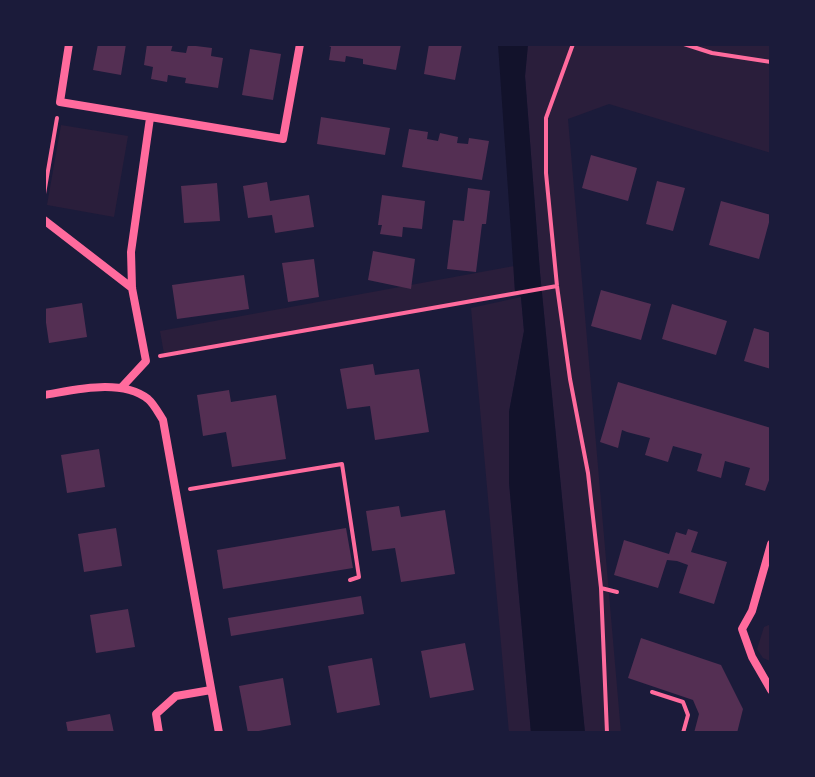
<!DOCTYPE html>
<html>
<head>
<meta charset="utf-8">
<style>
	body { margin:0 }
	#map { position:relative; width:815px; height:777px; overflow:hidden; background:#1b1b3a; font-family:Montserrat,sans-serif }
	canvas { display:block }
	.frame { position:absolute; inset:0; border:46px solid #1b1b3a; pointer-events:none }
</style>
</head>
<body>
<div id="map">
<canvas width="815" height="777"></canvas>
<div class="frame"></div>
</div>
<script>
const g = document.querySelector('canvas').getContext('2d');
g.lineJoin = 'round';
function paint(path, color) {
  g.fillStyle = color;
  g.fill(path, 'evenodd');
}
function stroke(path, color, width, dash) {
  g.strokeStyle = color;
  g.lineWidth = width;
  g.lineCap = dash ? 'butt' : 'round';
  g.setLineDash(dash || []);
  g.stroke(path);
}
paint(new Path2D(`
	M528 44H771V153L609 104 568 119 621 733H585L540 273 525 76Z
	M61 125 128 136 114 217 47 205Z
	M514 266 515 292 164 354 160 331Z
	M521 297 524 331 509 412V482L531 733H509L471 308Z
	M771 624V661H770L763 658 757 649 764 627Z`), '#2a1e3b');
paint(new Path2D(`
	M498 44H528L525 76 540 273 585 733H531L509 482V412L524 331 521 297 515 292Z`), '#12122b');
paint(new Path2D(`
	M98 44H126L121 75 93 70Z
	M147 44H173L171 51 186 53 188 45 212 48 211 56 223 58 218 88 185 83 186 78 168 75 167 82 151 79 153 67 144 65Z
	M325 44H401L396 70 363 64V59L346 56 345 62 329 60 331 47Z
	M429 44H462L455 80 424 74Z
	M250 49 281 54 273 100 242 95Z
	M321 117 390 128 385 155 317 144Z
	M409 129 428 132 427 139 438 141 440 133 458 137 457 143 468 144 469 138 489 141 482 180 402 167Z
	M591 155 637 168 628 201 582 188Z
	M657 181 685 188 673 231 646 224Z
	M267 182 270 201 309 195 314 227 275 233 272 215 248 218 243 186Z
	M217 183 220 221 184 223 181 186Z
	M468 188 490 191 486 224H482L476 272 447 269 453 220 464 221Z
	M382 195 425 201 422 229 403 227 402 237 380 234 382 225H378Z
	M721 201 771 215 759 259 709 245Z
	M373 251 415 259 411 289 368 280Z
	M314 259 319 297 288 302 282 263Z
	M244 275 249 309 177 319 172 285Z
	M601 290 651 304 641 340 591 326Z
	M82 303 87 337 49 343 44 309Z
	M672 304 727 321 716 355 662 339Z
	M754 328 771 333V369L744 361Z
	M373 364 375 375 419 369 429 432 375 440 370 406 347 409 340 369Z
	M618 382 771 428V475L765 491 745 485 750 468 725 461 721 478 697 471 702 454 673 446 668 462 645 455 650 438 627 432 622 430 618 448 600 442Z
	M229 390 231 402 276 395 286 459 232 467 226 432 203 436 197 395Z
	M99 449 105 487 67 493 61 455Z
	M399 506 401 517 445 510 455 574 401 582 395 548 372 551 366 511Z
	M116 528 122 566 84 572 78 534Z
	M346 528 353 568 223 589 217 550Z
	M688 529 698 532 691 552 727 562 714 604 679 593 688 565 677 561 667 560 658 588 614 575 624 540 669 554 676 532 686 535Z
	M361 596 364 614 231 636 228 618Z
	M128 609 135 647 96 653 90 615Z
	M641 638 721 665 743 709 737 733H694L699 714 693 700 628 678Z
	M465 643 474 690 430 698 421 651Z
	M372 658 380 705 337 713 328 666Z
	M283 678 291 725 248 733 239 686Z
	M110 714 114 733H68L66 722Z`), '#542f53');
stroke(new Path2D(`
	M573 44 546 118V173L557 286 570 379 588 473 601 588 607 733
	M684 44 712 53 771 62
	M44 194 57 118
	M160 356 557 286
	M190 489 342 464 359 577 350 580
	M601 588 617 592
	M652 692 683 702 688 715 683 733`), '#ff6b9d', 4);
stroke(new Path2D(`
	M69 44 60 102 283 139 300 44
	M44 220 132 288
	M121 388 146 361 132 288 131 252 150 118
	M44 395C75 390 121 378 148 399 154 404 159 414 163 420L219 733
	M771 544 752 611 742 629 752 657 771 690
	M159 733 156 714 176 696 211 690`), '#ff6b9d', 8);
</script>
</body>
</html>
